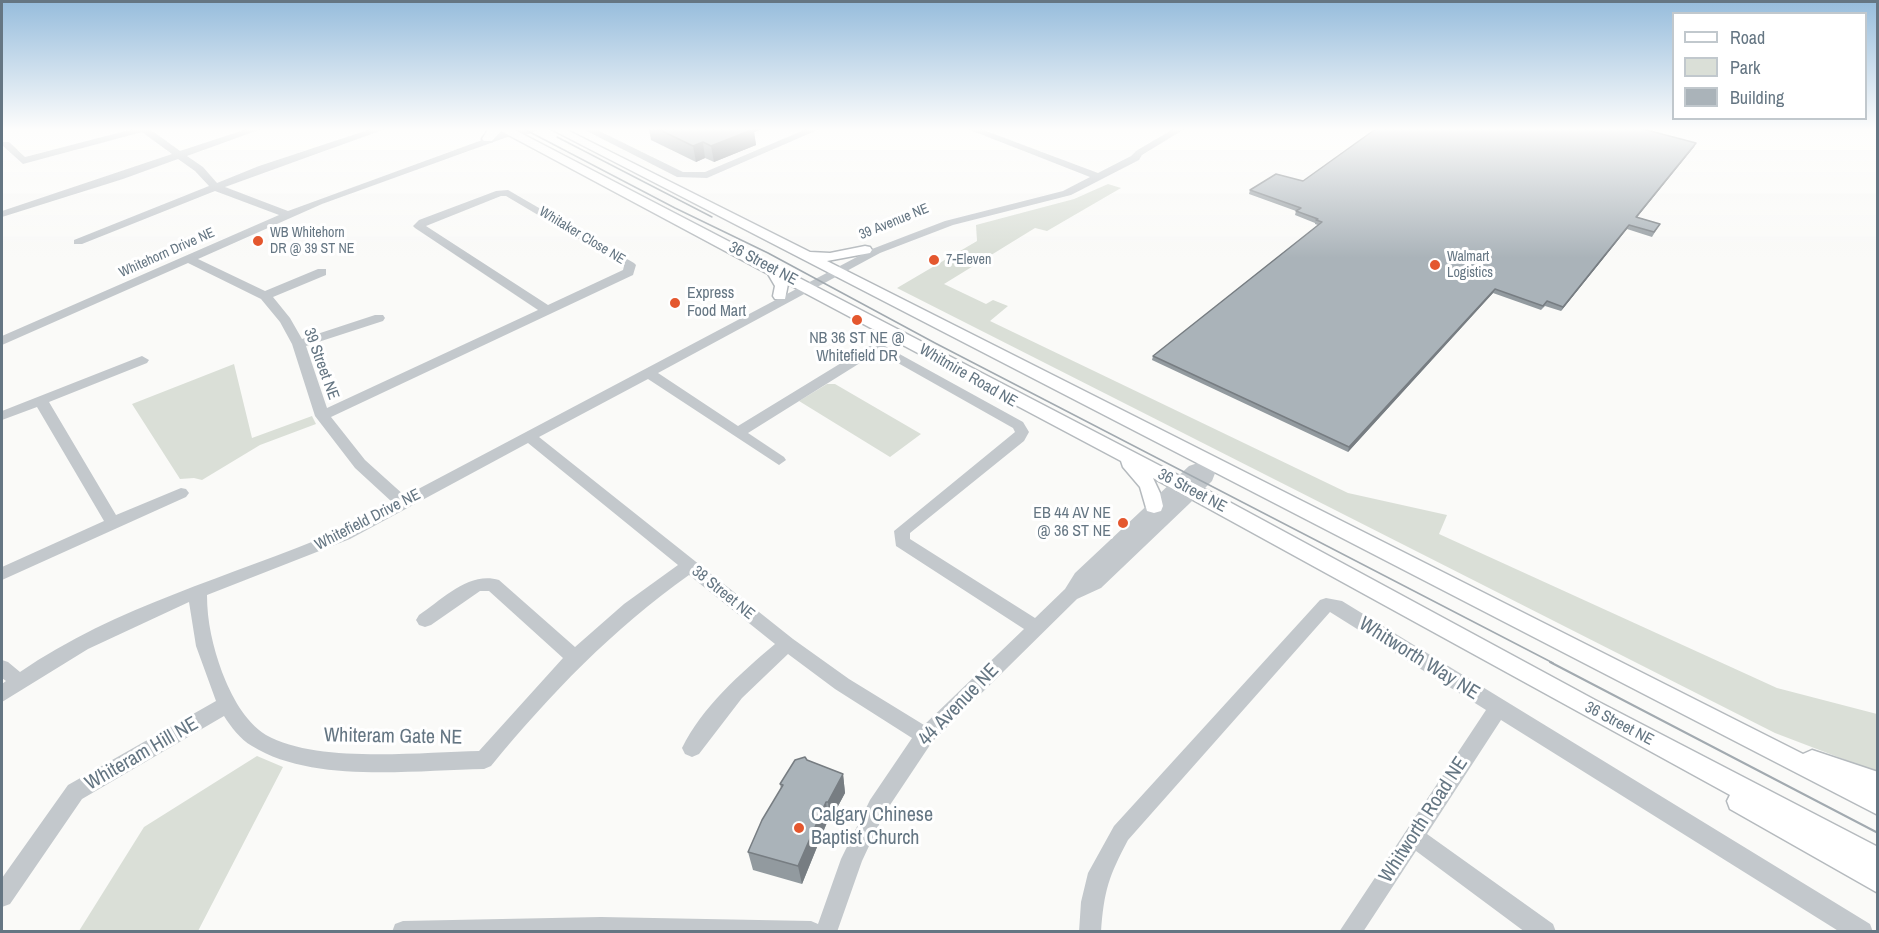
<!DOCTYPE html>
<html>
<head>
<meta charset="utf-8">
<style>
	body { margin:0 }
	#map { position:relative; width:1879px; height:933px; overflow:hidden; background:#fafaf8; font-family:"Archivo Narrow",sans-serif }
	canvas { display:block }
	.frame { position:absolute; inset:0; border:3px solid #657683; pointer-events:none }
	.legend { position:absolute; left:1672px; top:12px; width:195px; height:108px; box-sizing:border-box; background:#fff; border:2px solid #c1c8cd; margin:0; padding:8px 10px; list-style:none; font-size:18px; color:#657683 }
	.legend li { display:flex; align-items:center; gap:12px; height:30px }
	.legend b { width:30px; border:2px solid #c1c8cd }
</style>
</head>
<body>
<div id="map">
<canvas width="1879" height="933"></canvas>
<div class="frame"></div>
<ul class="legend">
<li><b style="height:8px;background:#fff"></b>Road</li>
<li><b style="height:16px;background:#dadfd7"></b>Park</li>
<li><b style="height:16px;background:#aab3b9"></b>Building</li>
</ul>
</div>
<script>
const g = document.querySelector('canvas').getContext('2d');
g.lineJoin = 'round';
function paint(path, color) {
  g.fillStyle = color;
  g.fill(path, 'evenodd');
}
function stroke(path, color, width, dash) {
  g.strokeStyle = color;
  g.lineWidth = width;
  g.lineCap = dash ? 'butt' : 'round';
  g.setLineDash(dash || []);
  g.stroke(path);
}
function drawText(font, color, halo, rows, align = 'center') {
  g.font = font + ' "Archivo Narrow",sans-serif';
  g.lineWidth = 6;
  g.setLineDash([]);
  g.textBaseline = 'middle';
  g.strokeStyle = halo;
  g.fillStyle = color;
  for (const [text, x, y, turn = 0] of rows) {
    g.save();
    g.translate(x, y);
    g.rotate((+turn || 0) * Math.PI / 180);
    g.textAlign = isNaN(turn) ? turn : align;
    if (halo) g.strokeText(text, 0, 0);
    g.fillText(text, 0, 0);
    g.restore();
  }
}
paint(new Path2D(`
	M1108 184 1121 188 1047 231 1035 228 944 284 986 304 993 300 1008 306 990 321 1348 493 1447 515 1439 534 1777 688 1877 714V772L1775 733 897 288 977 241 976 225 1074 199Z
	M234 364 252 438 312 416 316 424 260 445 202 480 194 478 180 479 132 404Z
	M827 384H835L921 434 890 457 799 401Z
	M257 756 283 767 198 931H79L144 827Z`), '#dadfd7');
const major = new Path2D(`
	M489 128H511L1222 498 1595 700 1878 847V893L1730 809 1727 801 1730 795 1153 478 1160 493 1163 506 1161 511 1154 513 1147 511 1140 487 1123 467 1121 461 788 284 785 299H775L773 296 775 286 768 274 501 131 492 141H484L482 139Z
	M549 128H563L810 252 830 253 865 246 870 247 872 250 870 253 827 261 1803 754 1812 750 1878 772V815Z`);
stroke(major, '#b5babe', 3);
paint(new Path2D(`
	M137 128H152L151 130 180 151 250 128H264L187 156 203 167 217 183 259 166 374 128H388L225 187 288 211 515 128H544L515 139 510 136 322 204 198 259 265 291 318 269H326V275L273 297 290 318 302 339 375 315H383L385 318 383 321 306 346 327 408 538 310 415 228 413 226 419 220 496 191 508 190 634 263 636 265 633 275 331 417 365 460 405 496 872 249 945 221 1063 191 1090 177 965 128H978L1098 173 1131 156 1136 151 1175 128H1186L1142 155 1139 160 1071 195 953 225 880 253 658 373 738 426 869 346H885L1023 422 1029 432 1024 441 910 533V539L1035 618 1065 589 1075 573 1189 466 1212 458 1219 463 1212 481 1189 504 1101 588 1077 599 932 742 884 814 862 861 837 932H392L395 924 403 921 601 917 811 921 818 924 841 859 870 800 912 738 835 689 788 654 742 698 699 754 692 757 685 754 682 748C702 707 741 673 775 644L689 575C613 629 550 694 491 766L484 769C414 770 313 784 252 746 240 739 231 727 224 716L82 799 10 904 2 907V878L68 785 216 701 196 646 189 602 88 649 2 702V684L6 681 2 678V660L8 662 20 672C116 606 230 577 336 532 355 524 374 512 392 502L355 468 315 416 292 344 280 322 261 299 188 263 2 345V336L279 215 215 191 82 244H74V240L209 186 195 171 178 159 123 179 2 217V211L172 154 142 132 23 164 3 146V142H9L25 157ZM501 196H506L624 266 623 270 548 305 426 226ZM876 353 882 354 1013 428 1015 432 894 531 896 546 1024 629 924 725 849 679 793 639 539 437 648 379 779 465 786 460 784 457 748 433ZM528 443 678 565 624 604 575 647 499 580C469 571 443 599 419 615L416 620 419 625 425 627 431 625 480 591H489L563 658 479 751C421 752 317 764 266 735 244 721 231 695 222 672 213 647 207 622 207 595L350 539Z
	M581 128H593L683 172H705L809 128H822L707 178 677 177Z
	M142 356 149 360 147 363 49 402 116 515 181 488 186 489 189 493 186 497 2 580V567L104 521 37 407 2 420V411Z
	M1326 598 1342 601 1870 924 1873 932H1840L1501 720 1427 834 1553 924 1556 932H1525L1416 851 1363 932H1339L1486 710 1330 612 1128 840C1109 876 1104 890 1101 932H1079L1081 902 1088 873 1114 826 1320 600Z`), '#c3c8cc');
paint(major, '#fff');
stroke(new Path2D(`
	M522 128 675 208 768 253 935 343 1553 663
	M557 137 712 217`), '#a2aab0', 1.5);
stroke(new Path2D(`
	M1550 662 1878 833`), '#a2aab0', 2);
paint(new Path2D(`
	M649 128H765L754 132 756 145 714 162 705 158 696 162 651 140Z
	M1696 143 1694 147 1637 217 1660 224 1652 237 1627 229 1561 311 1545 306 1541 310 1493 293 1348 452 1152 360 1153 356 1318 225 1315 224V223L1295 215 1296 211 1249 194 1250 190 1303 181Z
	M807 760 843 774 845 793 830 821 828 820 802 884 753 870 748 852 781 789 780 784Z`), '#929a9f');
paint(new Path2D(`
	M746 128H765L754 132 756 145 714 162 711 146Z
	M703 142 705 158 696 162 693 146Z
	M1696 143 1694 147 1634 221 1636 217Z
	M1629 225 1627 229 1561 311 1563 307Z
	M1495 289 1493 293 1348 452 1349 447Z
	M843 774 845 793 830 821 828 802Z
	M826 802 828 820 802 884 798 866Z`), '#777d82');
const building = new Path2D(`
	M656 128H751L754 129 711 146 703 142 693 146Z
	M1377 128H1639L1696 143 1636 217 1660 224 1654 232 1629 225 1563 307 1547 301 1543 306 1495 289 1349 447 1153 356 1322 222 1316 220 1318 219 1296 211 1301 208 1250 190 1276 174 1303 181Z
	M805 757 807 760 843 774 828 802H826L798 866 748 852 762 820 783 785 780 784 795 760Z`);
paint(building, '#aab3b9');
stroke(building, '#777d82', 1.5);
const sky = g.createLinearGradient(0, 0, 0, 258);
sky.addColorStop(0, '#96bcdc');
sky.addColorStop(0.5, '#fdfdfc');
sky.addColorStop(1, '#fdfdfc00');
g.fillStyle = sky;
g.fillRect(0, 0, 1879, 258);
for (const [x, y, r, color] of [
	[258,241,6,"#e4572e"],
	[934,260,6,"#e4572e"],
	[1435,265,6,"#e4572e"],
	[675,303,6,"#e4572e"],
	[857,320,6,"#e4572e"],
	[1123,523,6,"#e4572e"],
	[799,828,6,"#e4572e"]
]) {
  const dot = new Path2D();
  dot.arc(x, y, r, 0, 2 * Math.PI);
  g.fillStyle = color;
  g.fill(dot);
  stroke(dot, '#fff', 2);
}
drawText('14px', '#657683', '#fff', [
	["39 Avenue NE",894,222,-22],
	["Whitaker Close NE",582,236,31],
	["Whitehorn Drive NE",167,253,-24]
]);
drawText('14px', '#657683', '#fff', [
	["WB Whitehorn",270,233],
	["DR @ 39 ST NE",270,249],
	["Walmart",1447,257],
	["Logistics",1447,273],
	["7-Eleven",946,260]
], 'left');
drawText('16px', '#657683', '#fff', [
	["36 Street NE",763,264,28],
	["39 Street NE",321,364,70],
	["Whitmire Road NE",968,376,30],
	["36 Street NE",1192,491,28],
	["Whitefield Drive NE",368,520,-27],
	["38 Street NE",723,593,39],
	["36 Street NE",1619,724,28]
]);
drawText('16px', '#657683', '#fff', [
	["Express",687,294],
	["Food Mart",687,312],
	["NB 36 ST NE @",857,339,"center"],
	["Whitefield DR",857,357,"center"],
	["EB 44 AV NE",1111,514,"right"],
	["@ 36 ST NE",1111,532,"right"]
], 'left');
drawText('20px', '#657683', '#fff', [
	["Whitworth Way NE",1419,659,32],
	["44 Avenue NE",959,705,-46],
	["Whiteram Gate NE",393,737,1],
	["Whiteram Hill NE",142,754,-30],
	["Whitworth Road NE",1424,820,-57]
]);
drawText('20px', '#657683', '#fff', [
	["Calgary Chinese",811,816],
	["Baptist Church",811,839]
], 'left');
</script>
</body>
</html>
